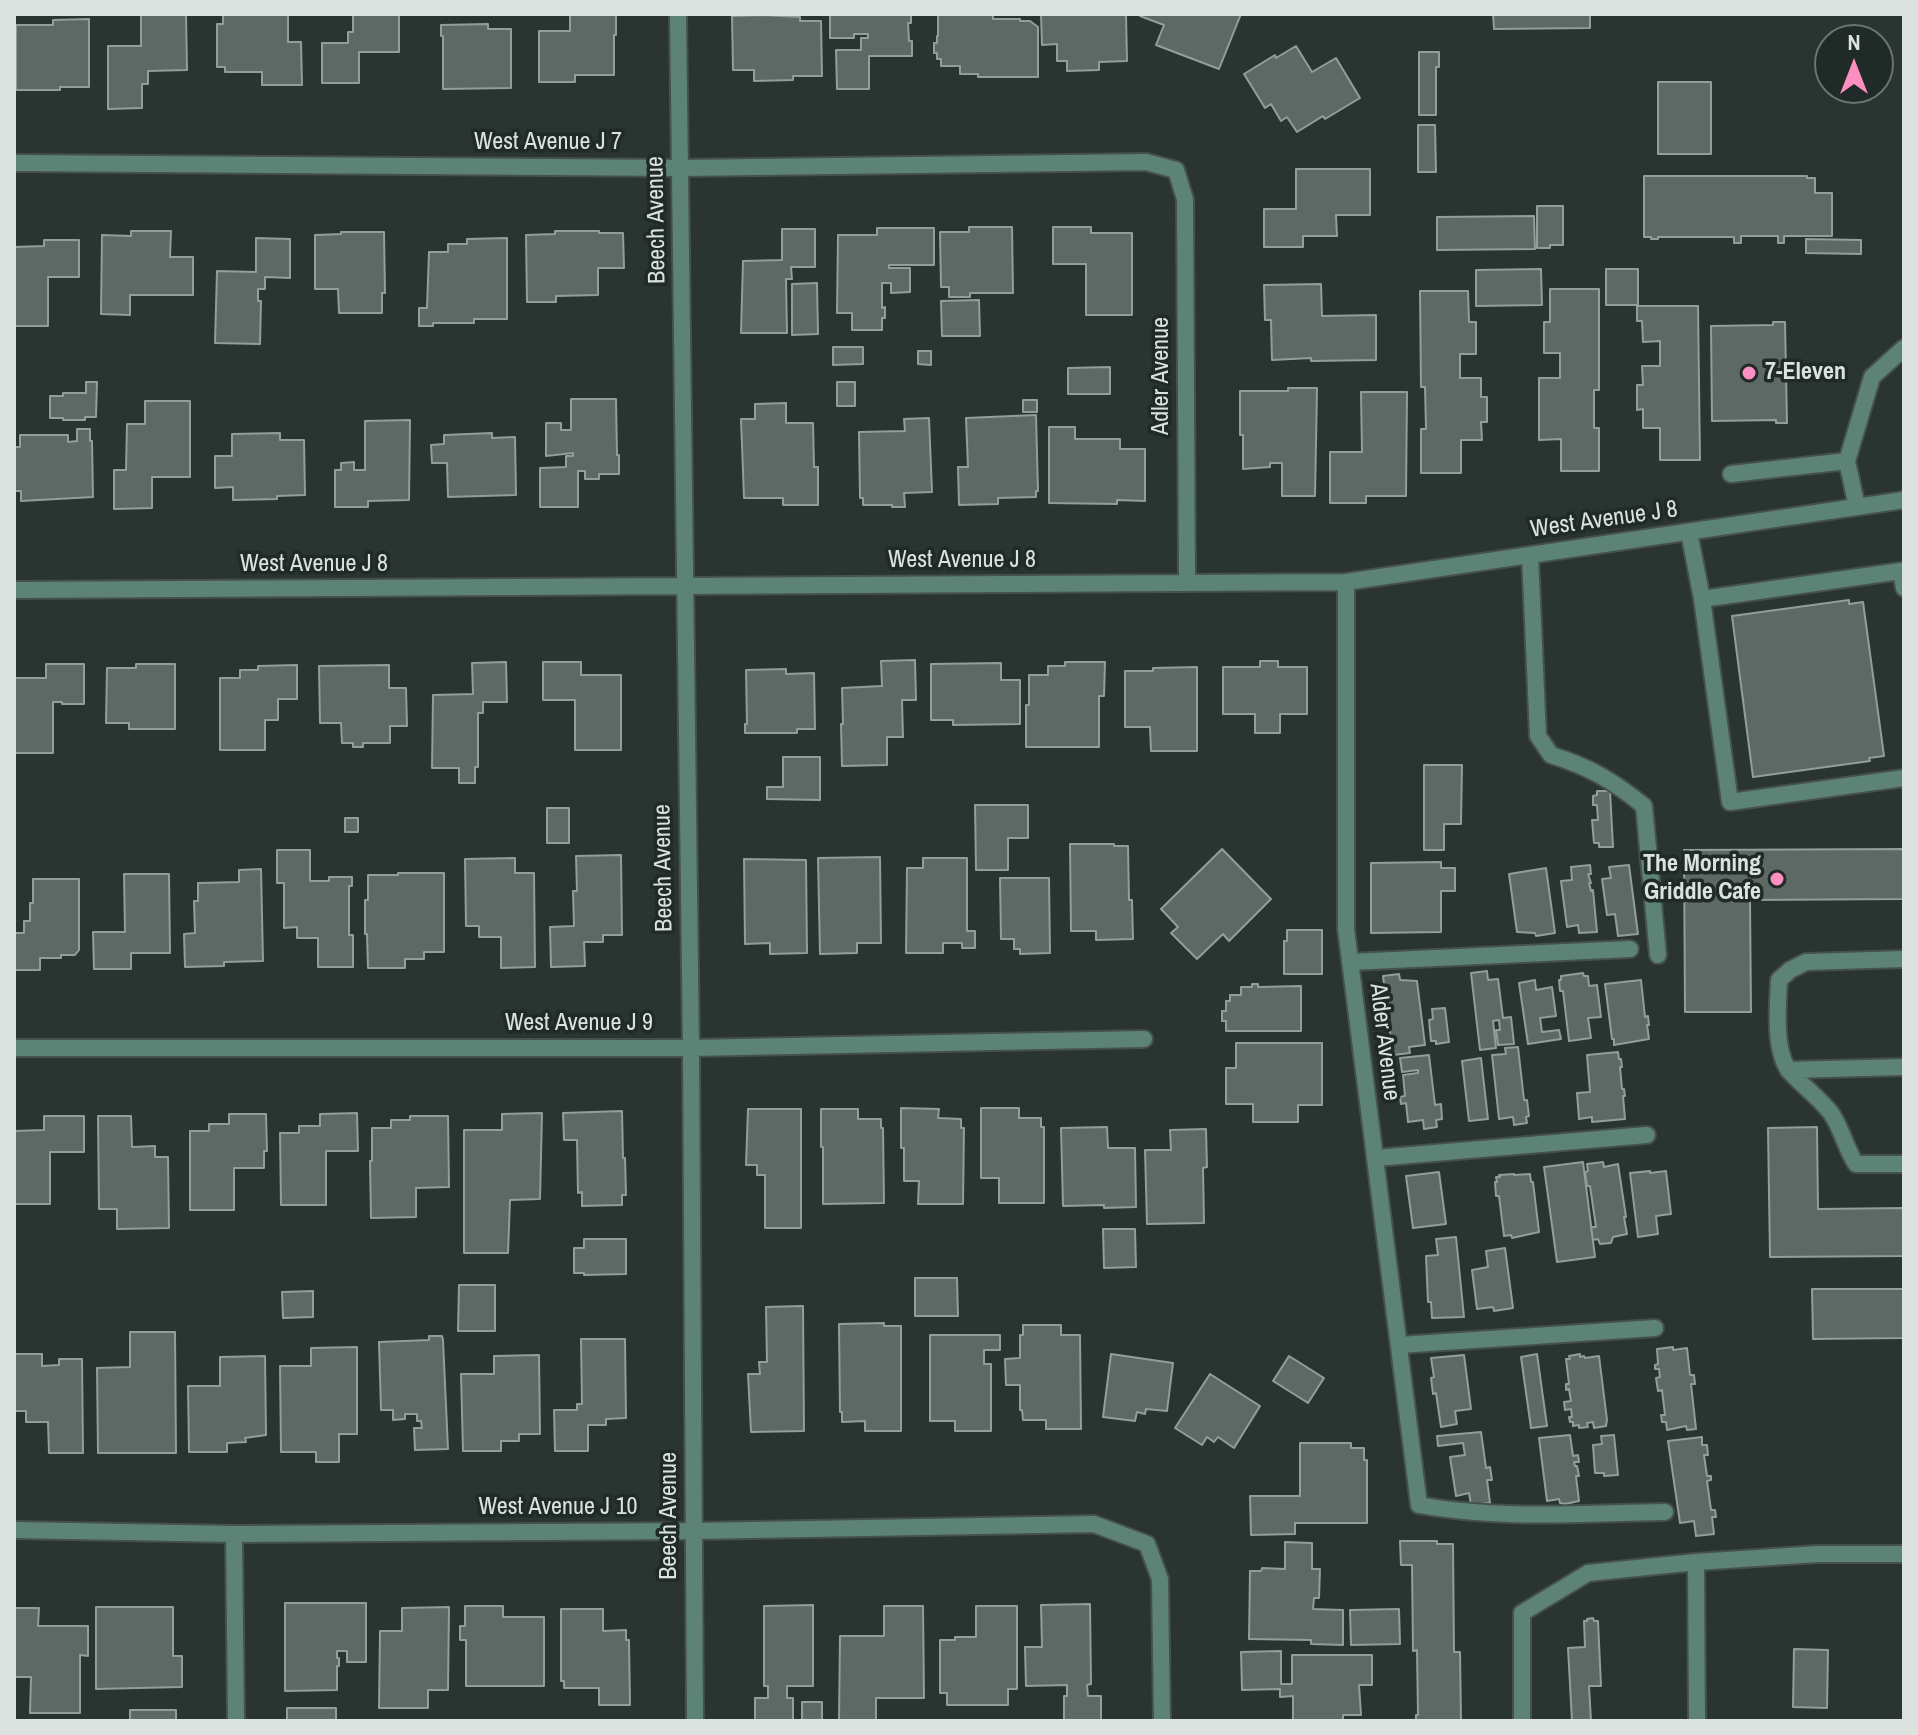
<!DOCTYPE html>
<html>
<head>
<meta charset="utf-8">
<style>
	body { margin:0 }
	#map { position:relative; width:1918px; height:1735px; overflow:hidden; background:#2a3430; font-family:"Archivo Narrow",sans-serif }
	canvas { display:block }
	.frame { position:absolute; inset:0; border:16px solid #dce2e0; pointer-events:none }
	.north { position:absolute; left:1814px; top:24px; width:80px; height:80px; box-sizing:border-box; background:#202a26; border:2px solid #6b7470; border-radius:50%; rotate:0deg; font-size:22px; font-weight:700; line-height:32px; text-align:center; color:#dce2e0 }
	.north::after { content:''; display:block; margin:auto; width:28px; height:36px; background:#fc8fc2; clip-path:polygon(50% 0,100% 100%,50% 72%,0 100%) }
</style>
</head>
<body>
<div id="map">
<canvas width="1918" height="1735"></canvas>
<div class="frame"></div>
<div class="north">N</div>
</div>
<script>
const g = document.querySelector('canvas').getContext('2d');
g.lineJoin = 'round';
function paint(path, color) {
  g.fillStyle = color;
  g.fill(path, 'evenodd');
}
function stroke(path, color, width, dash) {
  g.strokeStyle = color;
  g.lineWidth = width;
  g.lineCap = dash ? 'butt' : 'round';
  g.setLineDash(dash || []);
  g.stroke(path);
}
function drawText(font, color, halo, rows, align = 'center') {
  g.font = font + ' "Archivo Narrow",sans-serif';
  g.lineWidth = 7;
  g.setLineDash([]);
  g.textBaseline = 'middle';
  g.strokeStyle = halo;
  g.fillStyle = color;
  for (const [text, x, y, turn = 0] of rows) {
    g.save();
    g.translate(x, y);
    g.rotate((+turn || 0) * Math.PI / 180);
    g.textAlign = isNaN(turn) ? turn : align;
    if (halo) g.strokeText(text, 0, 0);
    g.fillText(text, 0, 0);
    g.restore();
  }
}
const building = new Path2D(`
	M141 14H186L187 70 148 71V84H142V108L108 109V46H141Z
	M223 14H288V42H301L302 85H262V72H225V67H217V24H223Z
	M353 14H399V52H359V83H322V43H348V32H353Z
	M570 14H616V35H614V75H575V82H539V31H570Z
	M830 14H911V23H908L909 41H912V56H869V89H837L836 50H861V38H868V34H854V38H830Z
	M938 14H993V19H1020V21H1030L1038 27V77H978V74H960V66H941V59H937V53H934V43H937V36H938Z
	M1041 14H1126L1127 61 1099 62V70L1067 71V61H1057V44L1042 45Z
	M1141 14H1241L1219 69 1156 45 1164 25 1140 16Z
	M1493 14H1590V28L1494 29Z
	M763 15 800 17V21H821L822 76H793V80L754 81V70H733L732 16Z
	M89 19V87H60V90H16V25H53V20Z
	M488 24V29H511V88L443 89V36H441V25Z
	M1296 46 1312 72 1336 58 1360 98 1325 119 1323 116 1297 132 1287 117 1281 121 1271 104 1265 108 1244 74 1275 55 1276 58Z
	M1419 52H1439V67H1436V115H1419Z
	M1658 82H1711V154H1658Z
	M1418 125H1435L1436 172H1418Z
	M1296 169H1370V215H1336L1337 236H1303V247H1264V209H1296Z
	M1644 176H1807V178H1815V193H1832V236H1784V243H1778V236H1741V243H1734V237H1658V239H1651V237H1644Z
	M1537 206H1563V245H1550V248H1537Z
	M1534 216 1535 249 1437 250V217Z
	M969 227H1012L1013 293H970V297H949V287H941L940 232H969Z
	M1053 227H1091V233H1132V315H1086V264H1053Z
	M877 228H934V265H889V268H910V292L891 293V283H882V308L885 307V318H882V330H852V313H837L838 235H877Z
	M782 229H815V267H791L792 279H786L787 333H741L743 261 782 260Z
	M131 231H171L170 257H193V295H130V315L101 314 102 235 131 236Z
	M555 231H599V233H623L624 268H598V295L556 296V302H527L526 235 555 234Z
	M341 232H384L385 293H382V313H339L338 289H315V235L341 234Z
	M256 238 290 239V278L265 277V289H258V301H261L260 344 215 343 217 271 256 272Z
	M507 238V319H474V323H433V326H419V308H427L429 252H448V244H467V239Z
	M1806 239 1861 240V254L1806 253Z
	M44 240H79V277H48V326H14V247L44 246Z
	M1541 269 1542 305 1476 306V270Z
	M1606 269H1638V305H1606Z
	M817 283 818 334 792 335V284Z
	M1321 284 1322 316 1376 315V360L1311 361V358L1272 360 1271 320H1265L1264 285Z
	M1550 289H1599V390H1594V428H1599V471H1561V439L1539 440V378H1560V353H1544V322H1550Z
	M1420 291H1468L1469 322H1476V354H1460V378H1481V397H1487V422H1481L1482 440H1461V473H1421V429H1426L1425 387H1421Z
	M979 300 980 336H942L941 301Z
	M1637 306H1698L1700 460H1660V428H1643V409L1637 410V385H1643L1642 366H1660V341L1643 342 1642 321H1637Z
	M1773 322H1785L1787 423H1776V420L1712 421 1711 326 1773 325Z
	M833 347H863V364L833 365Z
	M918 351H931V365L918 364Z
	M1110 367V394H1068V368Z
	M86 382H97L96 417H85V420H63V418H50V396H63V393H86Z
	M837 382H855V406H837Z
	M1288 388H1317L1315 496H1282V463H1270V467L1243 469V435H1240V391H1288Z
	M1361 392H1407L1406 496H1366V503H1330V452H1362Z
	M571 399H616L617 455H619V474H599V479H585V471H578V507H540V468L566 467V456H573V453L546 456V423H561V430H571Z
	M1023 400H1037V412H1023Z
	M145 401H190V477H152V508L114 509V470H126L127 424H145Z
	M786 403V423H813L814 467H818V505H783V498H744L741 419H755V404Z
	M1036 415 1038 491H1036V497L998 498V504L959 505 958 467H968L966 418Z
	M929 418 932 492 904 493 905 507H892V505H863V498H860L859 432 905 431 904 419Z
	M410 420 409 500 368 501V507H335V470H341V463L354 462V470H365V421Z
	M1049 427H1075V439H1120V449H1145V501L1117 500V504L1049 503Z
	M77 429H90V441H92L93 497 21 501V491H14V447H20V435H68V442L77 441Z
	M280 433V440H304L305 495 277 496V499L233 500V487L215 488V456H232V434Z
	M492 433V438L515 437 516 495 448 497 447 463H432L431 445 444 444V435Z
	M1849 600V604L1863 602 1884 756 1869 758 1870 761 1753 777 1732 616Z
	M915 660 916 700H902L903 737H887V765L842 766 841 724H843L842 688 882 686 881 661Z
	M1260 661H1278V667H1307V714H1280V733H1255V714H1223V667H1260Z
	M506 662 507 702H483V713H478V767H475V783H459V768H432L433 695 473 694 472 663Z
	M543 662H581V675H621V750H575V700H543Z
	M1065 662H1105L1104 696H1099V747H1026V705H1029V675H1048V666H1065Z
	M1001 663V680H1020V724L953 725V720H931V664Z
	M46 664H84V704H62V702H53V753H14V678H46Z
	M136 664H175V729H129V723H106L107 668H136Z
	M297 665V699H278V720H265V750H220V678H240V670H258V666Z
	M389 665V688H406L407 726H390V743H363V747H353V743H342L341 723H320L319 666Z
	M1197 667V751H1151L1150 727H1125V671H1153V668Z
	M786 669V674L814 673 815 729H797V733H745V724H747L746 670Z
	M783 757H820V800L767 799V787H783Z
	M1424 765H1462L1461 824H1444V850H1424Z
	M1597 791H1610L1613 847H1599V843H1594L1592 820H1598L1597 805H1593V796L1597 795Z
	M975 805H1028V838H1008V870H976Z
	M547 808H569V843H547Z
	M345 818H358V832H345Z
	M1070 844H1114V846H1128L1129 900H1132L1133 939 1096 940V931H1071Z
	M1222 849 1271 899 1229 941 1223 934 1197 959 1171 933 1178 927 1161 909Z
	M1904 849V899L1750 900 1751 1012H1685L1684 850Z
	M277 850H310V881H329V877H352V886H349V935H353V967H318V938H297V927L284 928V883H277Z
	M621 855 622 935H603V942H584L585 966 551 967 550 927 574 926 573 891H577L576 856Z
	M880 857 881 943H857V953L820 954 818 858Z
	M515 858V873H534L535 967 501 968V937H479V926H466L465 859Z
	M923 858H967V931H975V948H962V943H943V953H906L907 868H923Z
	M744 859 806 860 807 953 770 954V943L745 944Z
	M1441 862V868H1455V891H1441V932L1371 933V863Z
	M1590 865 1591 874H1588L1591 883H1589L1591 891 1593 890 1597 932 1579 933 1578 925 1567 927 1561 881 1572 880 1571 867Z
	M1629 865 1638 934 1618 936 1615 914 1607 915 1602 879 1611 878 1609 867Z
	M1546 868 1555 933 1536 936 1535 933 1517 932 1509 874Z
	M261 869 263 961 224 962V966L185 967 184 934 195 933 194 901H198V883L239 882V870Z
	M398 873H444V952H424V959H405V968H368L367 934H365V900H368V875H398Z
	M124 874H169L170 953H131V969H94L93 932H125Z
	M1000 878H1049L1050 953 1020 954V949H1014V939H1001Z
	M33 879H79V950L75 955H61V958H40V970H14V933H24V921H30V903H33Z
	M1287 930H1322V974H1284V941H1287Z
	M1487 971 1488 980 1498 979 1503 1018 1511 1017 1514 1044 1498 1045 1496 1030H1500L1499 1020 1493 1021 1496 1048 1480 1050 1471 973Z
	M1583 973 1584 976H1588L1589 986 1597 985 1601 1017 1588 1018 1591 1038 1569 1041 1563 991H1560L1559 980H1561V976Z
	M1399 974 1400 980 1417 981 1425 1045 1409 1047 1410 1053 1393 1055 1383 976Z
	M1535 980 1536 990 1552 987 1556 1016 1540 1018 1542 1032 1559 1030 1561 1039 1528 1044 1519 983Z
	M1641 980 1645 1017 1648 1016 1649 1025H1647L1649 1039 1614 1045V1039H1612L1605 984Z
	M1252 984H1258V987L1301 986V1031H1226V1021H1222V1011H1226V1001H1230V995H1241V987H1252Z
	M1445 1008 1449 1042 1436 1044V1041H1431L1429 1020 1433 1019 1432 1009Z
	M1236 1043H1322V1105H1298V1122H1253V1104H1226V1068H1236Z
	M1518 1047 1524 1100H1527L1529 1116 1526 1117 1527 1123 1514 1125 1513 1117 1499 1119 1492 1055 1506 1054 1505 1048Z
	M1618 1052 1619 1059H1621L1622 1067H1620L1622 1089H1624L1625 1096H1623L1625 1119 1592 1122V1117L1579 1119 1577 1093 1590 1092 1587 1055Z
	M1429 1055 1435 1105 1441 1104 1442 1119 1436 1120 1437 1127 1424 1129 1423 1120 1408 1122 1406 1103 1401 1104 1400 1097 1405 1096 1403 1075 1418 1073V1070L1402 1072 1400 1058Z
	M1481 1058 1488 1119 1469 1121 1462 1061Z
	M901 1108 939 1109 938 1118 961 1119V1128H964L963 1204H918L919 1181H904V1148H901Z
	M981 1108H1019V1118H1041V1127H1044V1203H999V1178H981Z
	M748 1109H801V1228H765V1175H757V1165H746Z
	M821 1109H858V1119H881V1128H883L884 1203 823 1204V1147H821Z
	M622 1111 623 1158H625L626 1195H622V1205L582 1206V1192L578 1193 577 1140H564L563 1113Z
	M357 1113 358 1151H326V1205H281L280 1133H299V1126H320V1114Z
	M542 1113 540 1199 510 1200 508 1253H464V1130H502V1114Z
	M229 1114H266L267 1151H264V1168H234V1210H190V1131H209V1124H229Z
	M44 1116H84V1152H50V1204H14V1131L44 1130Z
	M98 1116H131L132 1147 155 1146V1157H168L169 1228 117 1229V1209H99Z
	M410 1116H448L449 1187 416 1188V1217L371 1218 370 1161H372V1128H391V1120H410Z
	M1107 1127 1108 1148H1135L1136 1207 1104 1208V1205L1063 1206 1061 1128Z
	M1817 1127 1818 1209 1904 1208V1256L1770 1257 1768 1128Z
	M1206 1129 1207 1167 1203 1168 1204 1223 1147 1224 1145 1150H1171L1170 1130Z
	M1583 1162 1595 1257 1557 1262 1544 1167Z
	M1603 1162 1604 1167 1618 1164 1626 1217H1624L1627 1234 1613 1237 1611 1243 1600 1244 1598 1239 1593 1240 1591 1227H1596L1590 1186H1587L1585 1172 1588 1171 1587 1164Z
	M1650 1171V1173L1666 1171 1671 1214 1656 1216 1658 1234 1638 1237 1630 1173Z
	M1439 1172 1446 1224 1413 1228 1406 1176Z
	M1514 1174V1175L1530 1174 1531 1182H1533L1539 1232 1512 1238 1511 1235 1504 1236 1499 1196H1496L1495 1182H1497L1496 1177H1500L1499 1175Z
	M1103 1229H1135L1136 1267 1104 1268Z
	M1456 1237 1464 1317 1432 1318 1431 1302H1428L1426 1256 1438 1255 1436 1239Z
	M584 1239H626V1274L584 1275V1273H574V1248H584Z
	M1505 1248 1513 1308 1494 1311 1493 1307 1477 1309 1472 1270 1488 1267 1486 1251Z
	M915 1278H957L958 1316H915Z
	M459 1285H495V1331H458Z
	M1812 1289H1904V1338L1813 1339Z
	M313 1291V1317L283 1318 282 1292Z
	M803 1306 804 1431 751 1432 748 1374H760L759 1362H767L766 1307Z
	M884 1323V1326H901V1431H865V1421L842 1422V1412H840L839 1324Z
	M1023 1325H1061V1335H1080L1081 1429H1046V1420H1023L1022 1410H1020V1385H1006L1005 1359 1020 1358V1335H1023Z
	M130 1332H175L176 1453H98L97 1368 130 1367Z
	M930 1335H1000V1350H984V1364H991V1431H955V1421H930Z
	M429 1336H442L443 1340 448 1449 415 1450 414 1428H422L421 1421H417V1414H405V1419L393 1420V1410H381L379 1342 429 1340Z
	M581 1339H625L626 1418 606 1419V1425H588V1451H555L554 1410H577V1404H582Z
	M357 1347V1434H339V1462H316V1452H281L280 1366H311V1348Z
	M1673 1347V1350L1687 1348 1690 1375H1694L1695 1384H1691L1696 1429 1687 1430 1686 1426 1667 1430 1666 1422H1662L1661 1415H1665L1662 1390 1658 1391 1656 1378 1660 1377 1659 1369H1655V1365L1658 1364 1657 1349Z
	M14 1354H42V1366L59 1365V1359H82L83 1453H49L48 1422H26V1411H14Z
	M1111 1354 1173 1363 1167 1411 1146 1409 1145 1414 1137 1412 1135 1421 1103 1417Z
	M1537 1354 1547 1426 1531 1428 1521 1357Z
	M1580 1354V1357L1584 1356 1585 1358 1599 1356 1607 1420 1606 1426 1594 1428 1593 1422 1587 1423 1588 1427 1579 1428V1425L1573 1426V1422H1570L1569 1417H1572L1571 1409 1565 1410 1564 1402 1571 1401 1569 1389 1566 1390V1384H1569L1566 1359H1570L1569 1356Z
	M539 1355 540 1434H519V1441H501V1451H463L461 1374H494V1356Z
	M1464 1355 1471 1409 1455 1411 1457 1424 1441 1427 1436 1393 1433 1394 1431 1378 1434 1377 1431 1358Z
	M265 1356 266 1435 245 1438 246 1442 227 1443V1452H189L188 1386H220V1357Z
	M1289 1356 1324 1378 1308 1403 1273 1381Z
	M1210 1374 1260 1406 1234 1448 1218 1437 1214 1442 1207 1437 1202 1445 1175 1428Z
	M1481 1432 1486 1468 1490 1467 1492 1480H1487L1490 1503 1471 1505 1469 1493 1456 1496 1450 1457 1465 1455 1463 1443 1438 1446 1437 1436Z
	M1570 1435 1573 1456 1578 1455 1579 1462H1574L1575 1466H1577L1579 1476H1576L1579 1501 1565 1504 1560 1503 1559 1499 1547 1501 1539 1438Z
	M1614 1435 1618 1475 1604 1476V1473H1595L1593 1445 1602 1444 1601 1436Z
	M1702 1437V1445H1707L1708 1455H1704L1707 1476H1711V1480L1707 1481 1711 1510H1715L1716 1517H1712L1714 1534 1696 1536 1694 1521 1680 1523 1668 1441Z
	M1300 1443H1351V1448H1364V1460H1367V1523H1295V1534L1251 1535 1250 1496H1300Z
	M1400 1541H1437V1544H1453L1454 1652H1460L1461 1721H1416V1715H1418L1417 1650 1413 1651 1412 1565H1401Z
	M1285 1542 1312 1543V1569H1320L1319 1598H1314L1313 1609 1343 1610V1645L1311 1644V1640L1249 1639 1250 1571H1261L1262 1568 1285 1569Z
	M285 1603H366V1662H347V1651H337V1658H339V1666H337V1690L285 1691Z
	M1090 1604 1091 1684 1087 1685 1088 1696H1101V1721H1064V1696H1067V1685L1026 1686 1025 1647H1042L1041 1605Z
	M813 1605V1686H787V1698H793V1721H755V1698H768V1686H764V1606Z
	M465 1606H503V1617H544V1686H466V1640H460V1626H465Z
	M884 1606H923L924 1698H876V1721H839L840 1636H884Z
	M976 1606H1017V1689H1008V1705H947V1693H940V1640H955V1637H976Z
	M96 1607H173V1656H182V1687L96 1689Z
	M449 1607 448 1690H428V1708H379L380 1631H402V1608Z
	M14 1608H39L38 1626H88V1656L80 1655V1713H30L31 1677H14Z
	M561 1609H603V1631L626 1630V1640H629L630 1705H599V1688H564V1681H561Z
	M1399 1609 1400 1644 1351 1645 1350 1610Z
	M1593 1618 1594 1621H1598L1601 1686H1589L1591 1721H1572L1568 1648 1585 1647 1584 1621H1587V1619Z
	M1794 1649 1828 1650 1827 1708 1793 1707Z
	M1281 1651V1684H1292V1655H1372V1685H1359L1361 1715H1343V1721H1293V1696L1280 1697V1689L1242 1690 1241 1652Z
	M802 1702H822V1721H802Z
	M287 1708H336V1721H287Z
	M130 1710H176V1721H130Z`);
paint(building, '#5e6965');
stroke(building, '#929e9a', 2);
const service = new Path2D(`
	M1731 474 1847 461
	M1857 507 1847 461 1872 377 1904 348
	M1689 532 1702 599
	M1530 555 1538 736 1551 755C1590 767 1613 781 1644 806L1658 955
	M1904 588 1901 571 1702 599 1730 802 1904 778
	M1904 959 1806 962 1790 970 1779 980C1778 1006 1773 1053 1791 1073 1804 1087 1819 1098 1831 1113 1842 1129 1845 1147 1856 1164H1904
	M1350 962 1630 949
	M1788 1070 1904 1067
	M1375 1158 1647 1135
	M1399 1345 1655 1328
	M1419 1505C1500 1520 1583 1513 1665 1512
	M1696 1562 1697 1721
	M1522 1721V1613L1588 1573 1696 1562 1818 1554H1904`);
const minor = new Path2D(`
	M678 14 691 1048 695 1721
	M14 163 681 168 1146 162 1176 170 1185 199 1187 583
	M1346 582V929L1419 1505
	M14 590 1346 582 1904 500
	M14 1048H691L1144 1039
	M14 1530 234 1534 694 1531 1094 1524 1147 1544 1160 1579 1162 1721
	M234 1534 236 1721`);
stroke(service, '#46504c', 20);
stroke(minor, '#46504c', 20);
stroke(service, '#5c8376', 16);
stroke(minor, '#5c8376', 16);
for (const [x, y, r, color] of [
	[1749,373,8,"#fc8fc2"],
	[1777,879,8,"#fc8fc2"]
]) {
  const dot = new Path2D();
  dot.arc(x, y, r, 0, 2 * Math.PI);
  g.fillStyle = color;
  g.fill(dot);
  stroke(dot, '#202a26', 3);
}
drawText('24px', '#dce2e0', '#202a26', [
	["West Avenue J 7",548,143],
	["Beech Avenue",657,220,-91],
	["Adler Avenue",1162,376,-90],
	["West Avenue J 8",1604,520,-8],
	["West Avenue J 8",962,561],
	["West Avenue J 8",314,565],
	["Beech Avenue",664,868,-91],
	["West Avenue J 9",579,1024],
	["Alder Avenue",1384,1042,83],
	["West Avenue J 10",558,1508],
	["Beech Avenue",670,1516,-90]
]);
drawText('bold 24px', '#dce2e0', '#202a26', [
	["7-Eleven",1765,373],
	["The Morning",1761,865,"right"],
	["Griddle Cafe",1761,893,"right"]
], 'left');
</script>
</body>
</html>
